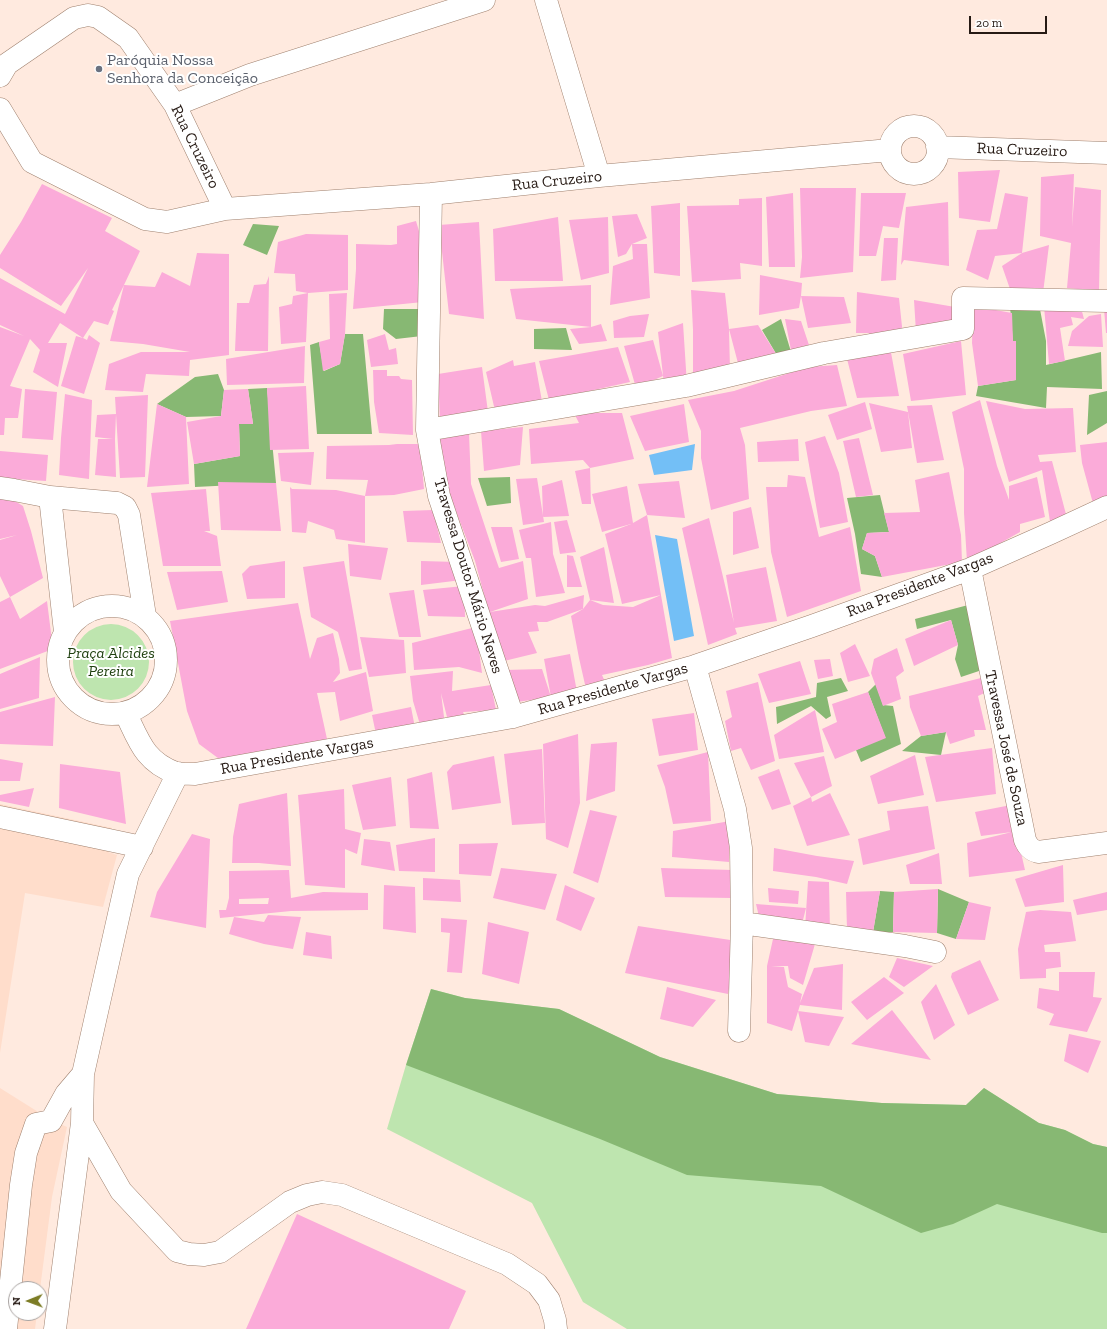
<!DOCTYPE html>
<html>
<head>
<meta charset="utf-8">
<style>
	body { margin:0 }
	#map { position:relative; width:1107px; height:1329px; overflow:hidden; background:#ffeadf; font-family:"Zilla Slab",serif }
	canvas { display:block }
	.north { position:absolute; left:8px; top:1281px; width:40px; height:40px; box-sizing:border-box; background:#fff; border:1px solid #a8a3a1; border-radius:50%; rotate:269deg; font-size:11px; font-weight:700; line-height:16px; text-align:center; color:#261a14 }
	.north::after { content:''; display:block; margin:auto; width:14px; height:18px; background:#7c7c25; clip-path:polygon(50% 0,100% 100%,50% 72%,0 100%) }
	.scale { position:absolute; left:969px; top:16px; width:78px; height:18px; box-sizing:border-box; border:2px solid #261a14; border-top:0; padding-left:5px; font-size:12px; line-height:14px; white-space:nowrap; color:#261a14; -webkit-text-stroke:3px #fff; paint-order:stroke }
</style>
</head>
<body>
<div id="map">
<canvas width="1107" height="1329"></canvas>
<div class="north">N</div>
<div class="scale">20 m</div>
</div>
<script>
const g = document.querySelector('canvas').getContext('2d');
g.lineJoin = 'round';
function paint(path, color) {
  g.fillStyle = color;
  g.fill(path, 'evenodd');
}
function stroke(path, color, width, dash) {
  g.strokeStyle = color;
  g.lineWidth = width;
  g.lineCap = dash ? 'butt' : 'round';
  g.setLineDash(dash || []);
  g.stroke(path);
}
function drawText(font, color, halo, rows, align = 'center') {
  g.font = font + ' "Zilla Slab",serif';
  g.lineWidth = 4;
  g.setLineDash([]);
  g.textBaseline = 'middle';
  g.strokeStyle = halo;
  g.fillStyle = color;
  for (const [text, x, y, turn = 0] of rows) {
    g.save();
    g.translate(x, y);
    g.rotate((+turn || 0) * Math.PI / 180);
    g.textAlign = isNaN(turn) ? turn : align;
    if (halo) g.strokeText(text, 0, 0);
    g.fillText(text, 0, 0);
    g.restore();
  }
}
paint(new Path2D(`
	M0 804 112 828 108 852 117 855 103 907 25 893 0 1053Z
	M0 1088 51 1120 67 1127 52 1197 40 1289H16V1313H37L35 1329H0Z`), '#ffddcb');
paint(new Path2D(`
	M73 662a38 38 0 1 1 76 0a38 38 0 1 1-76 0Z
	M431 989 465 998 559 1009 660 1057 777 1094 882 1103 966 1105 984 1088 1039 1123 1065 1130 1093 1144 1107 1147V1329H627L583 1302 532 1203 387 1129 406 1065Z`), '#bee5af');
paint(new Path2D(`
	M253 224 279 226 267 255 243 245Z
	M1039 304 1046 341V365L1101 352 1102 389 1047 387 1046 408 976 396 978 386 1016 380 1010 306Z
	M384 309H421L422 336 396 339 383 329Z
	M781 319 792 355 778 357 762 330Z
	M566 328 572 350 534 349V329Z
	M345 334H363L372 434H317L310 345 319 342 324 371 340 364Z
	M218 374 224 390 221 416 186 417 157 404 195 377Z
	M267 388 276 483 195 487 194 464 240 456 239 424H253L248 389Z
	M1107 391V423L1087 435 1089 395Z
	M510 477 511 503 487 506 478 478Z
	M880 495 889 532 867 533 862 549 875 556 882 577 861 574 855 534 847 498Z
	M972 604 982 670 961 677 955 659 958 645 951 620 917 629 915 619Z
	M841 678 848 691 827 697 831 716 826 719 811 706 777 724 776 707 816 697 817 683Z
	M876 684 883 705 893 706 901 744 861 762 856 750 885 737 868 692Z
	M946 732 941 755 902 751 921 736Z
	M938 889 969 902 956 939 937 933Z
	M880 891 894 892 893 932H873Z
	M431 989 465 998 559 1009 660 1057 777 1094 882 1103 966 1105 984 1088 1039 1123 1065 1130 1093 1144 1107 1147V1233H1102L997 1204 953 1224 921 1233 821 1186 687 1175 600 1139 406 1065Z`), '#87b873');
paint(new Path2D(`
	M695 444 692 470 654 475 649 455Z
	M655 535 677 539 694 636 674 641Z`), '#73bff6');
paint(new Path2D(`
	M1000 170 990 222 959 218 958 172Z
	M1074 174 1072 227 1075 187 1101 190 1099 291 1067 288 1071 243 1040 236 1041 177Z
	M42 184 112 218 105 231 140 251 124 285 155 287 162 272 190 286 197 253 229 254V355L190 360 189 376 146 374 143 392 105 390 109 364 141 352H190L143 344 110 341 124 285 112 310 114 311 108 325 94 321 83 338 87 340 89 335 100 343 84 394 61 386 76 336 83 338 60 323 48 343H67L58 387 33 372 40 350 30 339 10 386 22 389 18 418H5L4 435H0V327L24 336 0 325V278L65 314 88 268 61 306 0 268V255L21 222Z
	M800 188H856L853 272 800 278 802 257Z
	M793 193 795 267H769L766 197Z
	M861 193H906L899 228 883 226 876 256H859Z
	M1005 193 1028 197 1022 253 995 256 988 280 966 270 977 230 997 229Z
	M762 198V266L740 263 741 279 692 282 687 206 739 205V199Z
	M948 202 949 266 904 260 901 265 906 207Z
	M680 203V276L654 273 651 206Z
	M637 214 647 238 632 244H647L650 298 610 305 613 266 633 259 632 244 626 254 618 257 612 216Z
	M558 217 563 281H495L493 229Z
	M608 217 609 273 581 280 569 220Z
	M416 221 421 238 423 302 353 309 356 269V244L391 245 397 244V226Z
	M479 222 484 319 449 314 439 225Z
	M306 234 348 235V290L308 293 296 291 295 274 274 273 278 242Z
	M884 238H898L896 280 881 281Z
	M1049 245 1043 293 1010 289 1002 266 1022 253Z
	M760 275 802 283 801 296 844 297 851 323 808 328 801 296 799 308 759 315Z
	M269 276 268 351H235L237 303H249L254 285 266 284Z
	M591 285V327L601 324 607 341 579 344 570 329 591 327 516 319 510 289Z
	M691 290 725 293 729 329 730 370 693 379V330Z
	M857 292 899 298 903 336 871 341 869 333H856Z
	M308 293 306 342 281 344 279 307 292 304 293 296Z
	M347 293 345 334 340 364 323 371 319 342 330 339 329 294Z
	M914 300 955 307 954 327 916 332Z
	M1080 304 1084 319 1071 317 1073 325 1060 328 1065 361 1049 364 1044 306Z
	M973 306 1012 313 1013 341H1016V380L978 386 972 343Z
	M1104 309H1107V333H1106Z
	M649 314 644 337 614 338 613 321 630 316Z
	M1101 314 1103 347 1068 346 1072 331 1089 316Z
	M785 319 801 321 809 345 791 350Z
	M683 323 687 385 664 384 658 332Z
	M758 325 778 357 739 367 729 329Z
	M385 334 389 350 396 348 398 364 371 367 367 340Z
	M653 340 663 376 636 388 624 346Z
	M961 341 966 395 911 401 903 354Z
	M305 346 304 383 227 385 226 359Z
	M618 347 630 382 549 400 539 361Z
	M890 347 899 396 857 398 846 355Z
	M513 360 514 366 535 362 543 407 496 415 486 372Z
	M837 365 847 406 811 411 740 428 745 445 749 499 711 510 701 458V431L688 400 734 391 808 367Z
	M482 367 488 412 440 422 438 374Z
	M373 370H387V376H399L401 379 412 380 413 435 379 433 374 402Z
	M306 386 309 449 270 450 267 388Z
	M25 389 57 392 53 440 22 438Z
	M248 389 253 424H239L240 456 194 464 187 422 221 416 224 390Z
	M65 394 92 400 89 479 59 475 61 438Z
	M148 395 145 477 120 478 116 414 115 439 116 477 95 475 98 439H113L95 437 97 415 116 414 115 397Z
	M980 400 997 466 1009 500V486L1037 477 1045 517 1020 524V532L967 562 964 513V469L952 412Z
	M986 401 1025 409 1073 408 1076 452 1038 455 1040 462 1052 461 1068 522 1051 528 1042 470 1009 482Z
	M865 402 872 429 837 440 828 415Z
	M869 403 908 412 912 448 881 452Z
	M157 404 186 417 189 484 147 487Z
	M684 404 689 442 645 451 630 416Z
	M932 405 944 460 917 463 907 406Z
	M574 413H622L634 459 590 468 583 460 531 464 529 429 579 423Z
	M523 427 520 465 484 471 481 431Z
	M469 433 471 484 493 551 499 568 523 561 528 599 490 612 535 605 545 606 584 595 583 609 547 622H537L539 631 528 632 537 653 504 661 497 643 475 561 449 493 436 440Z
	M825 436 839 473 848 522 820 528 805 442Z
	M859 438 873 495 856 497 843 441Z
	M798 439 799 461 758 462 757 442Z
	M1107 442V502L1094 507 1082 463 1080 445Z
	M397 444H420L424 489 394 495 365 496 368 480 326 479 327 446 389 445Z
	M0 451 48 455 46 481 0 478Z
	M314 452 311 485 281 481 278 453Z
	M590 468 591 504H582L575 471Z
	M949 472 961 535 962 562 882 577 875 556 862 549 867 533 889 532 884 513 920 512 915 480Z
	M788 475 805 477 819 537 850 527 861 591 787 617 771 552 766 487H787Z
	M537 478 544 522 523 525 516 479Z
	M562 480 569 516 543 517 542 486Z
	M679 481 685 518 647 515 638 484Z
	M218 482 276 483 281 531 221 530Z
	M627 486 633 523 647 515 672 658 648 665 602 675 606 684 586 689 579 658 571 616 583 609 590 600 580 557 604 547 614 603 590 600 603 605 633 607 661 595 622 604 605 534 631 524 602 532 592 494Z
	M290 487 292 489 336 490 365 496V543L336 539 334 530 308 521 306 533 292 532Z
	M206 489 210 531H204L217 536 221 566H163L151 493Z
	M8 497 23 506 31 531 43 578 10 597 20 619 47 601 53 649 0 669V602L10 597 0 576V540L17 535 0 539V498Z
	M751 507 759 548 733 555V512Z
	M433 510 441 543 407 542 403 511Z
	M709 518 734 623 726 575 766 567 777 621 735 628 737 634 708 645 682 528Z
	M567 520 576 552 560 554 554 522Z
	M551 522 553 554 565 593 536 597 531 558H526L519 530Z
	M491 527H512L519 559 501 562Z
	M348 544 388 548 381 580 350 576Z
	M567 555 573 556 582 587H567Z
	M285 561V598L247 599 242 574 250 566Z
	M344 561 357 635 362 669 349 671 338 632 311 617 303 567Z
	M421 561 457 562 462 580 421 585Z
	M222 571 228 602 177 610 167 572Z
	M464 586 465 617 428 616 423 590Z
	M414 590 421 637H399L389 593Z
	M298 603 310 659 317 638 333 633 339 659 340 673 333 682 366 672 373 711 340 721 335 692 317 693 327 739 222 761 199 744 187 711 170 621Z
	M951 620 958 645 914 666 905 639Z
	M476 627 482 673 459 667 414 670 412 643Z
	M360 637 404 640 406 673 369 677Z
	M855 644 870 676 848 682 840 653Z
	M897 648 904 671 896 677 901 699 883 706 871 673 874 659Z
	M570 654 577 692 551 697 544 659Z
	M40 657 39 698 0 709V674Z
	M830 659 833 676 818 679 814 660Z
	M800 661 811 694 769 703 758 674Z
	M542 669 551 697 517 702 505 670Z
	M453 671 452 691 491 685 496 710 463 712 466 719 448 721 441 693 445 725 421 728 413 701 410 676Z
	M985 677 991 690 978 696 986 730H974L975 736 950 744 946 732 921 736 910 707 909 696Z
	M758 682 775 761 751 770 741 748 731 751 725 721 732 717 726 691Z
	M868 692 886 738 835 759 822 729 837 722 832 704Z
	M55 697 53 746 0 744V712Z
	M411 707 416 733 377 739 372 715Z
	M815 710 824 752 779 759 774 735Z
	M694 713 698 750 659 756 652 719Z
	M578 734 580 803 568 848 546 839 543 744Z
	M617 742 615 791 586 801 591 744Z
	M992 748 996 794 936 802 925 757Z
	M542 749 545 823 512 825 504 754Z
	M708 752 711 821 673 824 665 787 657 765Z
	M915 755 924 795 878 804 870 776Z
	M494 756 501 803 452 810 447 772 453 765Z
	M824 756 832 786 811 797 794 763Z
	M0 759 23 763 20 781H0Z
	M60 764 120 772 126 824 59 808Z
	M779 769 791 804 772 810 758 777Z
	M432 772 439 829 410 828 407 779Z
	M391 777 396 826 363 830 352 785Z
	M34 788 29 807 0 801V795Z
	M344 789 345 829 361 833 357 854 345 849V888L305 885 298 795Z
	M287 793 291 866 259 863H232L233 837 239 804Z
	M830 793 850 835 807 846 793 806 811 797 812 802Z
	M1011 805 1012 832 981 836 975 812Z
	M928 806 935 849 863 865 858 839 890 830 887 811Z
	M590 810 617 816 598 883 573 873Z
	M730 821 729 862 672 857 673 831Z
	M1016 831 1025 870 969 877 967 843Z
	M192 834 210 839 206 928 150 917 157 892Z
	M435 838V872L399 871 396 845Z
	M364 839 390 842 395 871 361 865Z
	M498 843 491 876 459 874V844Z
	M774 848 817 856 854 861 847 884 816 877 773 871Z
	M939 853 942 884H910L906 865Z
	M1063 865 1064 902 1025 907 1015 879Z
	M501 868 557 874 545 910 493 898Z
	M661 868 733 870 732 898 665 897Z
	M289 870 291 898 323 892 368 893V910L291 911 220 918 219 910H226L229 898V871ZM269 898 268 904H239V899Z
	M423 878 460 880 461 902 423 900Z
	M808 881 829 882 830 932 805 928Z
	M384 885 415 887 416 933 383 929Z
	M565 885 595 898 581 931 556 920Z
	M768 888 799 891 798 904 769 902Z
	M938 889 937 933 893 932 894 892Z
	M880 891 873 932 847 930 846 892Z
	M1107 892V910L1077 915 1073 900Z
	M969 902 991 907 985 940 956 939Z
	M756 904 806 908 801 928 760 921Z
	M1040 910 1071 912 1076 941 1044 945 1045 952H1060L1061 967 1046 969V978L1020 979 1018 949 1026 912Z
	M268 915 301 917 293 949 264 944 229 934 234 917 264 922Z
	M441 918 467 920 462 973 447 972 450 933 441 932Z
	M488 922 529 932 519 984 482 974Z
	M638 926 737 941 728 994 625 973Z
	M306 932 331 936 332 959 303 955Z
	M773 939 815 944 803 985 790 978 788 966H771L784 967 788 987 802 994 800 1003 814 968 843 964 842 1010 800 1005 792 1031 767 1023V966Z
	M897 958 933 966 904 987 889 977Z
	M980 960 999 1000 968 1015 951 977 952 973Z
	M1059 972H1095L1093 997 1102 998 1087 1032 1049 1025 1054 1014 1037 1008 1039 988 1059 991Z
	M884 977 904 993 867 1020 851 1002Z
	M936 984 955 1025 934 1040 921 1002Z
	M667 987 716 1000 693 1027 660 1019Z
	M892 1010 931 1060 851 1044Z
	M798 1011 844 1017 829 1046 805 1042Z
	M1069 1034 1101 1041 1088 1073 1064 1061Z
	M297 1214 466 1291 449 1329H246Z`), '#fbabd9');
const minor = new Path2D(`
	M546 0 599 176
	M0 76 7 64 74 18 88 15 98 17 128 38 175 105 225 209 167 222 145 219 32 162 0 109
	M175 105 250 75 484 0
	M890 150a24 24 0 1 1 48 0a24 24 0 1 1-48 0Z
	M937 147 1107 153
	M431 194 427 430 439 496 513 717
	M225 209 431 194 599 176 890 150
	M427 430 686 386 824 353 963 329V298L1107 301
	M0 488 14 490 50 497
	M970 569 1025 840C1028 847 1031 850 1038 852L1107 843
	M58 660a54 54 0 1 1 108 0a54 54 0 1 1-108 0Z
	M65 632 50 497 117 503 125 507 129 515 145 616
	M695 666 735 809 741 848 742 923 739 1031
	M126 714C139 741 145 762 176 773 182 774 189 774 195 774L513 717 695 666 812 626 970 569 1051 533 1107 507
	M178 773 128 874 83 1074 82 1123 121 1191 177 1251 189 1254 204 1255 220 1252 290 1202 307 1195 322 1192 342 1195 507 1264 537 1284 549 1300 555 1320 556 1329
	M0 817 142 847
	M742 923 905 946 935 952
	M6 1329 21 1185 26 1153 36 1124 51 1121 66 1094 83 1074
	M55 1329 82 1123`);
stroke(minor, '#9f806e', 23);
stroke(minor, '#fff', 22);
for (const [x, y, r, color] of [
	[99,69,4,"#6b7280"]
]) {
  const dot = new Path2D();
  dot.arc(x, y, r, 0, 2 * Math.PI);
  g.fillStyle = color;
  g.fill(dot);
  stroke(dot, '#fff', 1.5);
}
drawText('16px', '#5b616d', '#fff', [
	["Paróquia Nossa",107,60],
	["Senhora da Conceição",107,78]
], 'left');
drawText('16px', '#261a14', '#fff', [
	["Rua Cruzeiro",195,147,64],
	["Rua Cruzeiro",1022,150,2],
	["Rua Cruzeiro",557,181,-6],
	["Travessa Doutor Mário Neves",468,576,73],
	["Rua Presidente Vargas",920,585,-21],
	["Rua Presidente Vargas",613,689,-16],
	["Travessa José de Souza",1006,748,78],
	["Rua Presidente Vargas",297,756,-10]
]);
drawText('italic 16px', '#204110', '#fff', [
	["Praça Alcides",111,653],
	["Pereira",111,671]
]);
</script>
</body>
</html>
